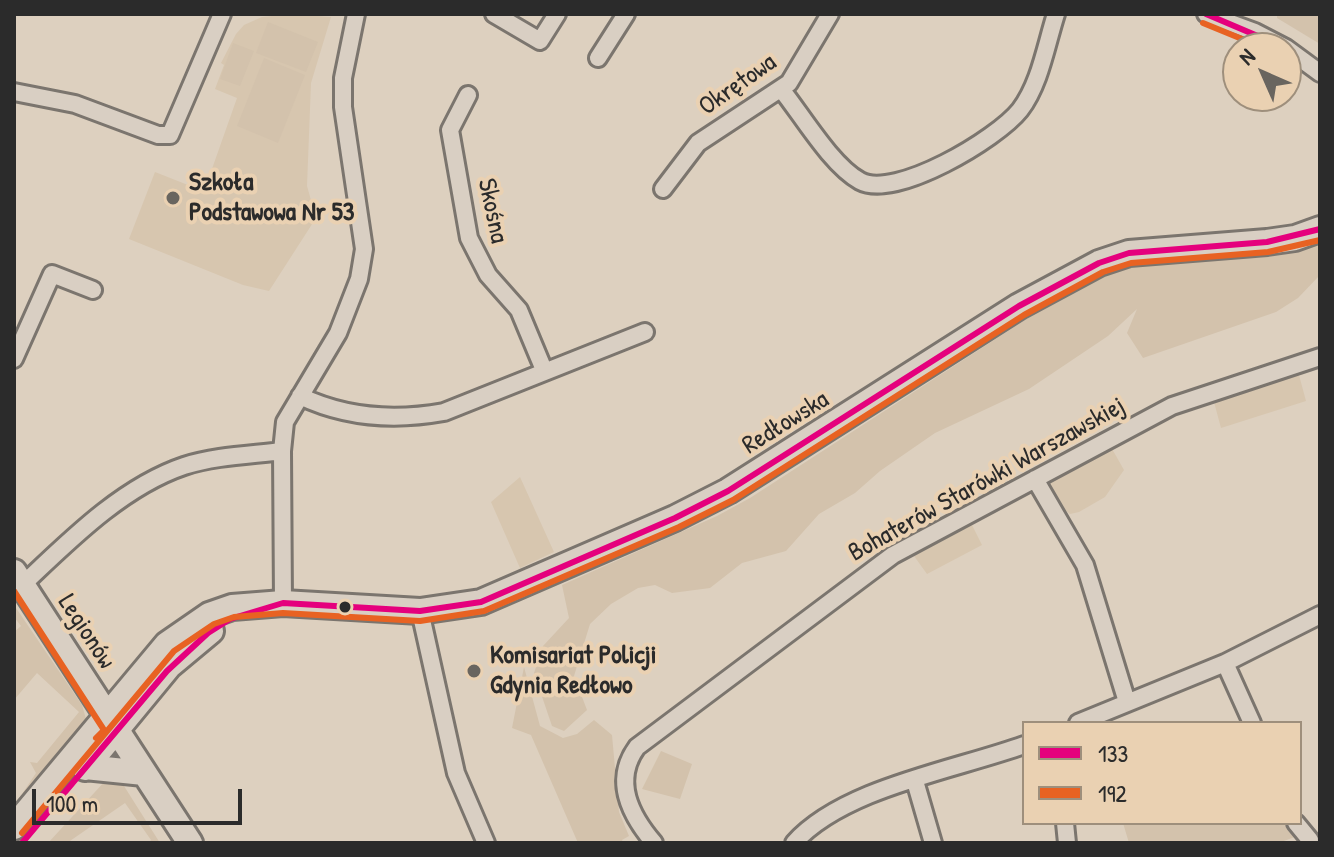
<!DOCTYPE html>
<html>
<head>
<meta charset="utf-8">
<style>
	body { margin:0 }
	#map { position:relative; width:1334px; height:857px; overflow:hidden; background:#ddd0bf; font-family:"Patrick Hand",sans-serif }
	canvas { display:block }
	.frame { position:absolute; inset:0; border:16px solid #2b2b2b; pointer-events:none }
	.legend { position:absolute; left:1022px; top:721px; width:280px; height:104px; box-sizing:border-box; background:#ead1b2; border:2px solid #9e8f7c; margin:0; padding:10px 14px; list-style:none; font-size:24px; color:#2b2b2b }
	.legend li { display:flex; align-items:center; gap:16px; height:40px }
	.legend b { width:40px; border:2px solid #9e8f7c }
	.north { position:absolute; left:1222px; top:32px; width:80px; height:80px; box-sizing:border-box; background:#ead1b2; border:2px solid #9e8f7c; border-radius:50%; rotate:315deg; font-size:22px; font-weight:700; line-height:32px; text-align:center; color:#2b2b2b }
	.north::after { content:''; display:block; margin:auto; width:28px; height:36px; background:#69655f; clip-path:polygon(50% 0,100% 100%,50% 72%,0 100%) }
	.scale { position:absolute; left:32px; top:789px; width:210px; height:36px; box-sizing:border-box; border:4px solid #2b2b2b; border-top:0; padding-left:10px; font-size:24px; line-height:28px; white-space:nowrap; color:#2b2b2b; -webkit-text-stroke:6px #ead1b2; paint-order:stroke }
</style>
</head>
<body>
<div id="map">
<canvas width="1334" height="857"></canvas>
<div class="frame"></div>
<ul class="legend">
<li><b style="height:10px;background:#e5007d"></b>133</li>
<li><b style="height:10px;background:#e86222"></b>192</li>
</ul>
<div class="north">N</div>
<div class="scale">100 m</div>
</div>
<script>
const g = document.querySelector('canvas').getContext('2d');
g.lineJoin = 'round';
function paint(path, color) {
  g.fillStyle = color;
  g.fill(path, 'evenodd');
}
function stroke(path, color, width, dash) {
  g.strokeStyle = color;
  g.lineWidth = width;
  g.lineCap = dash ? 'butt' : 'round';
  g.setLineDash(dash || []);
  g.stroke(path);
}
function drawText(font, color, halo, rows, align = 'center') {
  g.font = font + ' "Patrick Hand",sans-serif';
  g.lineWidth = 8;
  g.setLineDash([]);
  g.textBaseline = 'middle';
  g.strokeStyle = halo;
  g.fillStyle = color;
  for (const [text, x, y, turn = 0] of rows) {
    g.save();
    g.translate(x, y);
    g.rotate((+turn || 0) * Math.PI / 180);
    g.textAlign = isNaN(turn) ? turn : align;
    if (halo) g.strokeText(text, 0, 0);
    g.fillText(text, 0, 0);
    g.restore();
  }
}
paint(new Path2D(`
	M292 14 331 17 311 83 307 186 316 218 269 291 243 285 129 239 155 172 193 187 197 179 207 183 237 98 215 89 224 65 221 63 236 34 244 25 262 17Z
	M1299 375 1306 401 1221 428 1214 402Z
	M1111 447 1124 470 1105 497 1079 512 1070 514 1062 508 1049 489 1050 481Z
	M520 477 554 552 520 568 491 502Z
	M972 525 982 545 927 574 914 556Z`), '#d7c6af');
paint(new Path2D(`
	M1277 14H1320V44L1277 18Z
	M268 22 318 42 306 72 256 53Z
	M233 43 254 51 240 86 220 79Z
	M264 58 305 75 278 143 237 126Z
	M1320 240V275L1298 298 1276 312 1143 358 1127 333 1137 309 1108 336 1029 389 935 433 880 471 855 493 819 514 786 551 742 563 710 588 672 593 655 585 638 588 611 604 590 624 574 676 587 710 564 731 552 726 534 673 543 646 569 618 562 585 717 516 750 498 1076 287 1123 265 1233 255 1255 258 1282 255Z
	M14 605 82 705 86 719 14 806 36 773 30 762 37 763 79 712 37 673 14 700V632L21 626 14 617Z
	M524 667 540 726 563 738 577 734 594 720 612 735 619 812 629 836 622 840 623 843H578L531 735 512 728Z
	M661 751 692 764 680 799 642 789Z
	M106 780 124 786 160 843H148L151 840 125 803 67 843H48Z
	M1123 823H1286L1295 837 1278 843H1129Z`), '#d3c2ac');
const street = new Path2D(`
	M494 14 540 41 557 14
	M1206 14 1255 32 1286 48
	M1286 48 1320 73
	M598 58 626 14
	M781 89C802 115 831 165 860 181 895 200 997 139 1020 110 1040 84 1046 45 1056 14
	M14 92 75 104 158 135H170L222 14
	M468 95 450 130 469 238 488 275 519 310 544 370
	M663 189 698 143 789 83 830 14
	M14 359 52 274 93 290
	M300 396C346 418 394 421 444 412L645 332
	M1035 479 1085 565 1127 702
	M16 591C64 546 119 488 184 466 215 456 250 455 282 451
	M283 603 282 451 285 422 338 333 359 279 364 249 343 107V78L356 14
	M420 611 456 773 486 843
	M1225 663 1252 723
	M1078 723 1225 663 1320 615
	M915 781 933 843
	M1065 823 1067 843
	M1296 823 1310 840
	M654 843C631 816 612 781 637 747L893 555 1172 406 1320 357
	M794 843C843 788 955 770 1024 745`);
const secondary = new Path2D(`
	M14 572 190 843
	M85 767 144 773
	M85 768 169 666 211 631
	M14 827 167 644 209 615 232 607 283 603 420 611 481 602 675 518 728 491 1019 306 1099 263 1129 253 1267 242 1295 238 1320 229`);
stroke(street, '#7b756e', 22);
stroke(secondary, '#7b756e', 30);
stroke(street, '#d9cfc3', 16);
stroke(secondary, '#d9cfc3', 24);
stroke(new Path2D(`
	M1206 14 1286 48
	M22 843 167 671 208 633 230 619 283 603 420 611 481 602 675 518 728 491 1019 306 1099 263 1129 253 1267 242 1320 229`), '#e5007d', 6);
stroke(new Path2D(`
	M1203 23 1264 48
	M14 591 104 730 96 738
	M22 833 174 651 214 624 234 617 283 613 420 621 484 611 679 527 733 500 1024 315 1103 272 1131 263 1268 252 1320 240`), '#e86222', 6);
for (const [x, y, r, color] of [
	[173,198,8,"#69655f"],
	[345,607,7,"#2b2b2b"],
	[474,671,8,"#69655f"]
]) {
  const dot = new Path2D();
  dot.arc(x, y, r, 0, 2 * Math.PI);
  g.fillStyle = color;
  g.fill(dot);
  stroke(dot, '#ead1b2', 3);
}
drawText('26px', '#2b2b2b', '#ead1b2', [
	["Okrętowa",738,85,-35],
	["Skośna",492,211,78],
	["Redłowska",786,423,-32],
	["Bohaterów Starówki Warszawskiej",987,480,-29],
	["Legionów",86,632,57]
]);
drawText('bold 26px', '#2b2b2b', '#ead1b2', [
	["Szkoła",189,183],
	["Podstawowa Nr 53",189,213],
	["Komisariat Policji",490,656],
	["Gdynia Redłowo",490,686]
], 'left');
</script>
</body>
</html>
